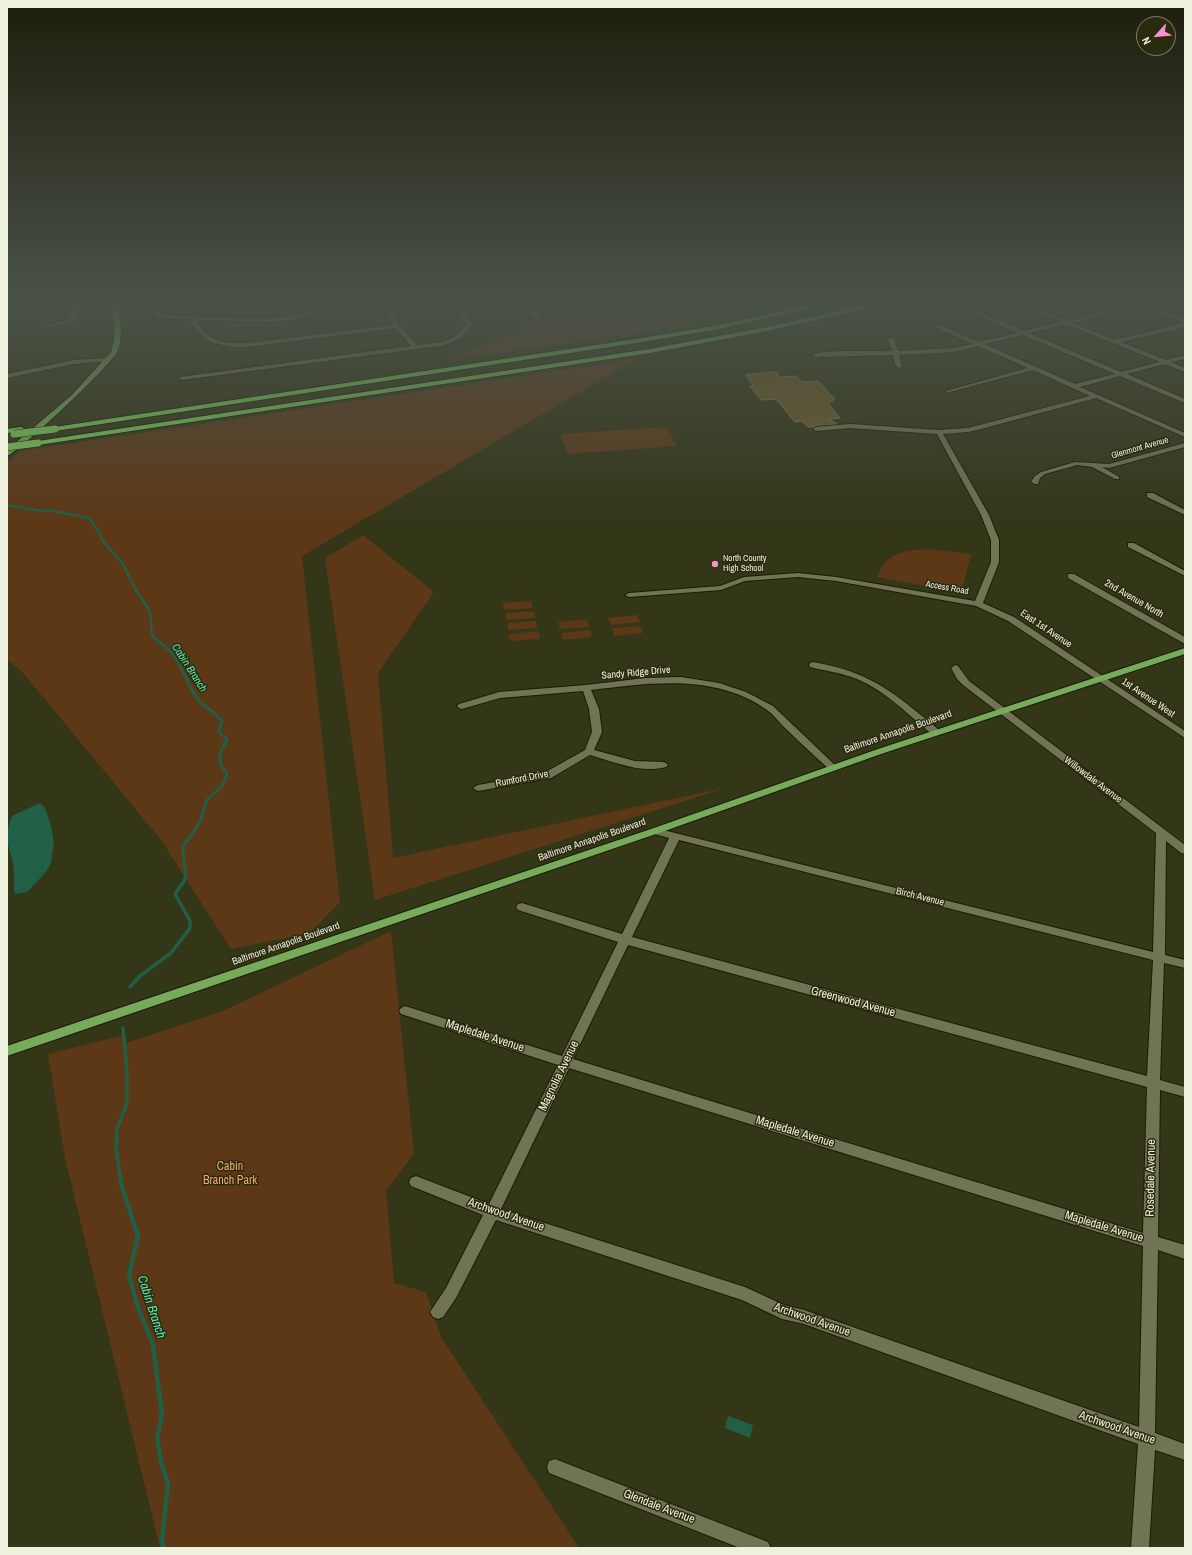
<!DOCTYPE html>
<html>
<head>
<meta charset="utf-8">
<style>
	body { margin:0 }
	#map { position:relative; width:1192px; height:1555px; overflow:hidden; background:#343618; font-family:"Archivo Narrow",sans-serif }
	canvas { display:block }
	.frame { position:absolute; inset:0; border:8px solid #eff1df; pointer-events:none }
	.north { position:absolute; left:1136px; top:16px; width:40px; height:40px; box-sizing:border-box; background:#2a2b0e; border:1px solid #797a62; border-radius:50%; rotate:243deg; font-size:11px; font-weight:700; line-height:16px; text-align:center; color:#eff1df }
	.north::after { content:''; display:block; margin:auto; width:14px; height:18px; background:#f690cf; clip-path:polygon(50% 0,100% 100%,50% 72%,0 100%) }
</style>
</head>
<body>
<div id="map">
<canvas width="1192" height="1555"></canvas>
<div class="frame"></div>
<div class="north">N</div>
</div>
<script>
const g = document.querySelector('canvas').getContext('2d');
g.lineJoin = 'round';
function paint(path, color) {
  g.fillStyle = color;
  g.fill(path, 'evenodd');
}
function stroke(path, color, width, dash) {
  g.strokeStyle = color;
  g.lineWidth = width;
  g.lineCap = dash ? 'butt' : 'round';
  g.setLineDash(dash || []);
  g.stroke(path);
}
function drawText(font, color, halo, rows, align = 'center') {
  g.font = font + ' "Archivo Narrow",sans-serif';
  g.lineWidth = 3;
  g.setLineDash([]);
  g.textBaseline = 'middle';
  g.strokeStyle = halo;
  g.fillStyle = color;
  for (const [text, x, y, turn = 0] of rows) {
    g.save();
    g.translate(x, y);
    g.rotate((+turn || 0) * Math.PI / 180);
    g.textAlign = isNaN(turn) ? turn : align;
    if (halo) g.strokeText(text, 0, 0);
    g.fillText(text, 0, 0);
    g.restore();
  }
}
paint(new Path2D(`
	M576 306H749L736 314 648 332 446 361Z
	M636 359 302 556 340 902 310 933 231 949 161 840 25 675 7 659V462L20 451Z
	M667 427 677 446 567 454 561 434Z
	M363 535 434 592 378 673 393 858 725 788 375 900 325 558Z
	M927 549 971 554 962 591 955 592 877 577C888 552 901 551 927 549Z
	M531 601 533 608 504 610 503 603Z
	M534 611 535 618 506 620 505 613Z
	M637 615 640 622 611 625 608 618Z
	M587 619 589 627 560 629 558 622Z
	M536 621 537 628 508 630 507 623Z
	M641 626 643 633 614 636 612 628Z
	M590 630 592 637 563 640 561 633Z
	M539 631 540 639 510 641 509 634Z
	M391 931 414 1154 386 1191 394 1283 426 1292 441 1337 579 1548H160L65 1158 48 1054 124 1035 126 1043 223 1011Z`), '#5d3817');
paint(new Path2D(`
	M40 803 45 808 51 826 54 842 51 863 46 872 27 892 15 894C13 886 14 879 14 871 12 847 1 843 12 816Z
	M728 1416 753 1425 750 1438 725 1428Z`), '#215f46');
stroke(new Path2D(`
	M7 505 41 511 49 510 89 518 99 532 102 540 123 564 136 590 147 607 150 613 152 635 155 639`), '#215f46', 2.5);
stroke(new Path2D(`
	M155 638C159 643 164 645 169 650 183 664 187 686 199 701 206 709 218 713 222 722L219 729 220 734 224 736 227 741C218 753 216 761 227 773L223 785 207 800 199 824 183 846V854L186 875`), '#215f46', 3);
stroke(new Path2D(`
	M130 987 140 976 171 953 190 928V921L175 894 184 881 186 874
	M120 1175 116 1149 117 1129 127 1103V1072L123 1028`), '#215f46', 3.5);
stroke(new Path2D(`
	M120 1174 122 1187 138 1236 129 1275 137 1305 153 1345 162 1415 157 1437 161 1462 168 1483 162 1540 163 1548`), '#215f46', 4.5);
const building = new Path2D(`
	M776 372 780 377 797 376 802 382 818 381 835 399 828 403 840 418 829 419 837 424 808 427 802 421 795 422 776 399 761 400 750 386H754L746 375Z`);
paint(building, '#6f5924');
stroke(building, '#87795b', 1);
const minor = new Path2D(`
	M73 306H79L75 321 46 328V326L70 319Z
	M161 306H167L160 313 166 315C201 316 236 320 271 318 296 317 321 306 346 306L292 320 270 322 199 320 197 324C214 343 223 344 248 343L394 325 383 306H388L399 325 417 345C436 343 457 343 466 323L451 306H456L472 323C465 338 455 342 440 346L182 380 179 378 180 377 411 346 396 328 248 347H230L210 342 191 324 194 319H166L155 316 154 313Z
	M523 306H529L544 320V322H540Z
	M957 306H964L1024 331 1061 322 1023 306H1031L1067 321 1127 306H1137L1072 323 1115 340 1185 323V327L1121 342 1166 360 1185 355V359L1171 362 1185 368V372L1165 364 1127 374 1185 399V403L1120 376 1080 387 1185 433V437L1096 398 981 429 968 432 943 434 989 515 999 540V562L983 603 1014 617 1185 731V738L1008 621 976 606 836 581 798 577 745 581 721 590 629 597 625 595 629 593 720 586 744 577 798 573 836 577 975 601 991 562V540L981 515 937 434 850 428 816 431 813 429 816 427 850 424 939 430 968 428 1090 396 1033 370 946 393V391L1028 368 978 346 954 352 899 355 902 366 899 368 896 366 893 355 816 357 813 355C823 349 877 352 892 351L888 339 891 337 894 339 898 351 954 348 973 344 935 327V325L937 324 979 342 1018 333ZM1066 324 1160 362 1121 372 1029 333ZM1023 335 1115 374 1075 384 984 344Z
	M1143 306H1151L1185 319V323Z
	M108 358 111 360 110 361 74 364 7 378V374L74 360Z
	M1185 443V447L1109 468 1102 467 1119 477V479H1115L1094 468 1093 467 1077 465 1045 474 1040 478 1038 484H1035L1031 482 1035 476 1041 472 1075 462 1109 464Z
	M1147 493H1153L1185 510V515L1147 497Z
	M1128 543H1134L1185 571V576L1128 547Z
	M1068 574H1074L1185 637V644L1068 578Z
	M813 662C858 670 882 683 917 712 924 718 934 724 940 732L938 734H932C908 715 886 691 857 679 842 673 826 671 810 667L809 665 810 663Z
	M955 665 958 666 969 681 1185 845V854L1181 853 1166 841 1165 955 1185 960V968L1164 963 1160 1080 1185 1087V1097L1160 1090 1158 1237 1185 1245V1259L1158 1250 1155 1433 1185 1444V1460L1155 1450 1149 1548H1131L1138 1444 804 1324 782 1319 742 1300 496 1220 456 1298 443 1317 438 1319 433 1317 430 1312 446 1288 483 1215 411 1186 409 1182 411 1178 416 1176 489 1204 558 1065 401 1014 399 1011 401 1008 405 1006 562 1056 618 942 518 910 516 907 518 904 522 903 622 934 669 838 651 833 650 831 651 829 655 828 1153 952 1156 833 963 685 957 679 951 668ZM679 840 1153 960 1147 1076 632 937ZM628 945 1147 1087 1143 1233 573 1059ZM569 1068 1143 1246 1139 1427 804 1310 784 1305 745 1287 501 1209Z
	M681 677 719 683 746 692 773 706 837 767 835 769H829C814 756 800 742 786 729 780 723 774 715 767 710 715 673 650 683 591 690L599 709 602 732 594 750 635 761 663 762 666 763 668 765 666 767C642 774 614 762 590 755L551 778 478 791 473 788 478 785 544 773 585 750 592 732 589 709 583 691 500 698 462 709 459 708 457 706 459 704 499 692 586 685 645 678Z
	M555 1459 768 1542 771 1548H740L549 1473 547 1467 549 1461Z`);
const major = new Path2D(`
	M112 306H118C120 321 124 337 117 352 111 365 20 451 7 456V450L72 395 111 352 115 336Z
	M1185 648V654L884 753 659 833 7 1056V1046L651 829 878 749Z`);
const highway = new Path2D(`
	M806 306H820L714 330 636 343 55 431 51 429 55 427 636 339 714 326Z
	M863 306H877L767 331 650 353 38 445 34 443 38 441 650 349 767 327Z
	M21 427 25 429 24 431 7 433V429Z`);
stroke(minor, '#1b1d01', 2);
stroke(major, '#1b1d01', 2);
stroke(highway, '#1b1d01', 2);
paint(minor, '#707354');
paint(major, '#77aa5a');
paint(highway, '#7cce5e');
const highwayBridge = new Path2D(`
	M14 434 55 429
	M7 447 38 443`);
stroke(highwayBridge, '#1b1d01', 8, []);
stroke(highwayBridge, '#7cce5e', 7);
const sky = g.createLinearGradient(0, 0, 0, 524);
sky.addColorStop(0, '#1d1e0d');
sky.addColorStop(0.58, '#4a5248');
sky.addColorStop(1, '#4a524800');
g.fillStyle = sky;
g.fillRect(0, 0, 1192, 524);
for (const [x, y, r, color] of [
	[715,564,4,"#f690cf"]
]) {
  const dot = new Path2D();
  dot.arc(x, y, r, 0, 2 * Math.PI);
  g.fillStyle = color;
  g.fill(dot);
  stroke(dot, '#2a2b0e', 1.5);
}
drawText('9px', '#eff1df', '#2a2b0e', [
	["Glenmont Avenue",1140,448,-16],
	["Access Road",947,588,10]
]);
drawText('9px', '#eff1df', '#2a2b0e', [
	["North County",723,559],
	["High School",723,569]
], 'left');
drawText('10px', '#eff1df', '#2a2b0e', [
	["2nd Avenue North",1134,599,30],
	["East 1st Avenue",1046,629,34],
	["Sandy Ridge Drive",636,673,-5],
	["1st Avenue West",1148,698,34],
	["Baltimore Annapolis Boulevard",898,732,-19],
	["Rumford Drive",522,779,-11],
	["Willowdale Avenue",1093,780,37],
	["Baltimore Annapolis Boulevard",592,840,-19],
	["Birch Avenue",920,897,14],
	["Baltimore Annapolis Boulevard",286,944,-19]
]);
drawText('italic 11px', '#51eeb3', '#2a2b0e', [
	["Cabin Branch",189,668,57]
]);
drawText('12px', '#eff1df', '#2a2b0e', [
	["Greenwood Avenue",853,1002,15],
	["Mapledale Avenue",485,1036,18],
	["Magnolia Avenue",559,1076,-64],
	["Mapledale Avenue",795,1132,17],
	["Rosedale Avenue",1151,1178,-89],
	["Archwood Avenue",506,1215,19],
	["Mapledale Avenue",1104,1227,17],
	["Archwood Avenue",812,1320,19],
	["Archwood Avenue",1117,1428,19],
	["Glendale Avenue",659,1507,21]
]);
drawText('12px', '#f8aa66', '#2a2b0e', [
	["Cabin",230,1167],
	["Branch Park",230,1181]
]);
drawText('italic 13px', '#51eeb3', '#2a2b0e', [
	["Cabin Branch",151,1307,72]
]);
</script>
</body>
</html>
